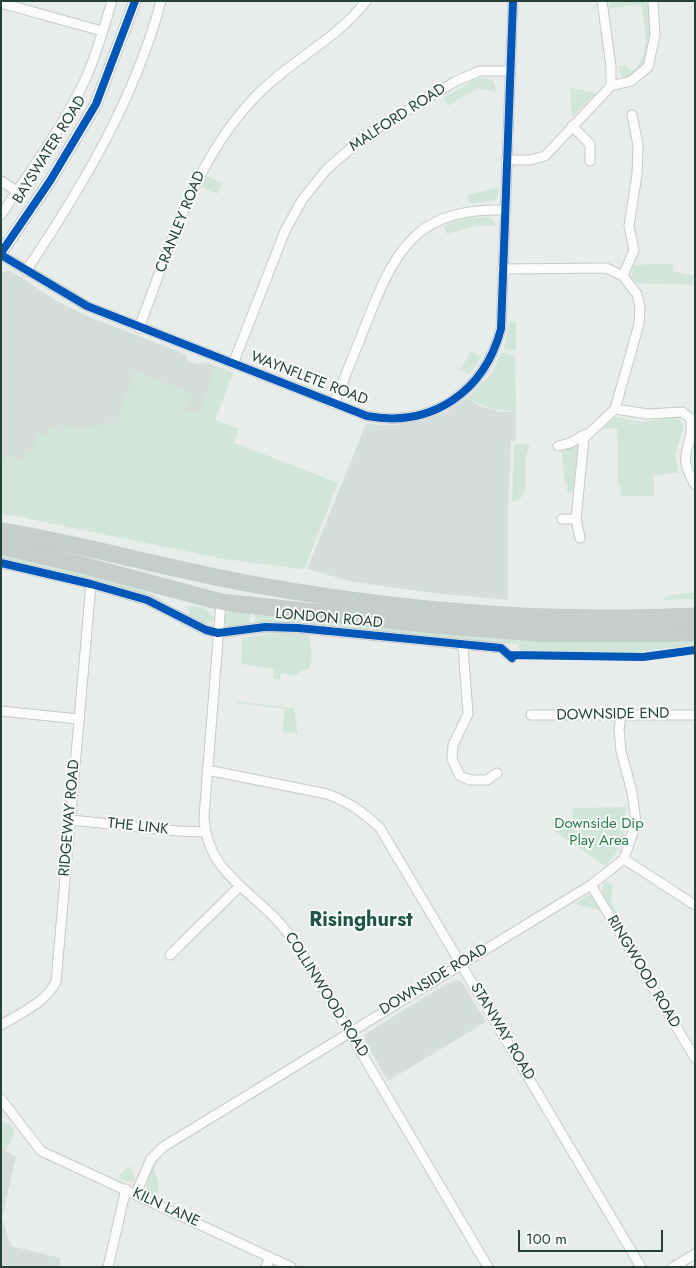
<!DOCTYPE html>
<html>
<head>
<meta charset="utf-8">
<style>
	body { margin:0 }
	#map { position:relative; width:696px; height:1268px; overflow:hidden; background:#e8edeb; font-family:Jost,sans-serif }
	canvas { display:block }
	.frame { position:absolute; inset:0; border:2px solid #24423a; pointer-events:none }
	.scale { position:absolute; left:518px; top:1230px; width:145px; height:22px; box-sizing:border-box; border:2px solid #24423a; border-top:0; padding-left:6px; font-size:15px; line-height:18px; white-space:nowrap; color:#24423a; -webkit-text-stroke:4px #f7fbf9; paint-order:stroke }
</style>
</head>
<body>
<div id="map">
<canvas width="696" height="1268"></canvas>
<div class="frame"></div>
<div class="scale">100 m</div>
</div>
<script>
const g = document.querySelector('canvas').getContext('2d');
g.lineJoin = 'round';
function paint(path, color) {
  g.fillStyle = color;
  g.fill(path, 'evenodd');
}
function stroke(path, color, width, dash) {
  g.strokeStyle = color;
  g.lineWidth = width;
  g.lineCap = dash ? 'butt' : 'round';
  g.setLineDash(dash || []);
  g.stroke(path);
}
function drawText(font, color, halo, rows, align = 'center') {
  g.font = font + ' Jost,sans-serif';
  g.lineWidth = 4;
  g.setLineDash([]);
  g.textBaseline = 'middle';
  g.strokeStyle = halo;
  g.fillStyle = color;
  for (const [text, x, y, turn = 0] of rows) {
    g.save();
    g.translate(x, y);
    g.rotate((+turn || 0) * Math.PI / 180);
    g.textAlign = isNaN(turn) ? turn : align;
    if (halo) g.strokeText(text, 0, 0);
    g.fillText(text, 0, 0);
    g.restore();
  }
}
paint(new Path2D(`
	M6 271H11L57 301 87 316 185 354 189 361 197 364 205 362 233 373 215 420 239 429 234 443 338 483 304 569 226 559 1 513V273Z
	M467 398 480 406 500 412H516V441H511L508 509V600L433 593 353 582 307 569 366 424 395 425 422 421 446 412Z
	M457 980 462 982 486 1022 388 1081 364 1040 365 1034 446 984Z
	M1 1148 16 1157 2 1218 11 1246 61 1258 59 1267H1Z`), '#d6dedb');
paint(new Path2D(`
	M615 1H649L651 36 645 63 627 79 622 78 618 66 626 65 631 71C653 59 644 24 641 4L609 9V3Z
	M476 79 486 78 494 81 496 92 477 88 448 106 443 98Z
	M570 88 597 93 572 117Z
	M207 176 223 184 217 194 201 187Z
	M498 188V196L494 201 470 204 467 195Z
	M484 217 491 218 497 226H476L447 234 443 226 464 219Z
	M648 264H673V271L694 276 693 285 637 283 632 277 633 266Z
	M509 321H516V351L504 349Z
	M472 351 481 357 469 375 460 369Z
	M502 352 515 356 516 412 491 409 467 398 491 374Z
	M216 366 233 373 215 420 239 429 234 443 338 483 304 569 226 559 1 513V459L13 455 18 462 26 457 25 455 31 450 39 433 46 437 51 426 62 433 65 426C95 434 95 422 119 422L121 419 118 418 135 372 192 393 185 410 198 415Z
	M615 417 643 422 672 417 679 419 684 426 675 455 679 473 654 475V496H621V487L618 486 617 429 601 428Z
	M578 443 573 492 570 493 567 491V484H565L561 450Z
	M514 444H531C518 457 537 499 512 502Z
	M1 555C29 559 154 586 166 604L73 576 1 559Z
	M695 592V599L660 600 672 595Z
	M184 606 202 607 214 617V620L205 625 190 617 188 608Z
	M231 610 251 613 250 624 229 627 224 622V616Z
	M256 613 424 632 555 640H695V647L667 648 620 655 521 653 517 644C466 641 416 636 365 630 328 626 291 619 254 624Z
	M276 633 309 634 312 661 309 669 302 670 296 675 281 673 280 679 273 678 274 669 241 664 242 638Z
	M236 701 294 708 298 734 283 732 284 709 236 703Z
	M626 807C627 830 622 851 605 866L553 830 552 820 573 819V808Z
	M604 882 613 884 611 902 617 913 615 914 602 893Z
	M588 895 596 899 603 911 576 904Z
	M1 1122 10 1124 15 1131 6 1151 1 1148Z
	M159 1158 154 1170 159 1183 157 1196 147 1191C145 1179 152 1168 159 1158Z
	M131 1166 135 1179 132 1182 118 1178 123 1171Z`), '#d1e6d8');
const minor = new Path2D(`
	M602 1 611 67V86
	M1 3 102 31
	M572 126 590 144V161
	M506 160H530L545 156 611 86 631 81 648 67 655 35 653 1
	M1 181 17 191
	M1 215C31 170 63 127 86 78 97 53 104 27 112 1
	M1 255 87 306 367 416C432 428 484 392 501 329L513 1
	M502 269 606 268 623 276 637 294 640 307 639 324 615 409 584 438 576 519 580 538
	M26 271C82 187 135 99 161 1
	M623 276 634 250 629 226 637 174 638 145 632 115
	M139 328C171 244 196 154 262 90 295 58 338 38 366 1
	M233 364 285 231 302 200 326 170 366 135 456 81 480 71H511
	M334 404C346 374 358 344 370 314 398 243 422 208 505 210
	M615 409 648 414 682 412 691 419C695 449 674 452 695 484
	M558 446 570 443 586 434
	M562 519H576
	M1 563 91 584 147 600 206 630 218 633 265 627 298 628 501 648 512 658
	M221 602 204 817C206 867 243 886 274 917 285 928 294 941 303 954L488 1267
	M463 646 468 714 453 745 452 759 460 776 470 780H487L497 773
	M1 711 78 719
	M531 715H695
	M207 770 327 794C349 802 363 812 380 828L641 1267
	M71 820 178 831 204 832
	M624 859 693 904
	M591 885 695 1058
	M170 955 239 887
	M1 1025C21 1013 45 1003 56 982L91 584
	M1 1099 41 1151 291 1267
	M136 1193 151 1159 163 1147 591 885 624 859 636 822 632 792 621 751 619 729 621 715
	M108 1267 126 1189
	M266 1267 270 1257
	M673 1267 695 1254`);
const tertiary = new Path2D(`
	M1 253 50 181 96 104 135 1`);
const trunk = new Path2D(`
	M1 531C87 545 171 570 257 585 400 611 549 623 695 616
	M1 546 86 566 221 602 433 625 540 633H695`);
stroke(minor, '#c5cac8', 11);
stroke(tertiary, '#c5cac8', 13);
stroke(trunk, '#c3ccc9', 17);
stroke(minor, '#fcfcfc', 9);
stroke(tertiary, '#fcfcfc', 11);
stroke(trunk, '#c6cecc', 15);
stroke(new Path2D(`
	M1 253 50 181 96 104 135 1
	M1 255 87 306 367 416C432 428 484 392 501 329L513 1
	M1 563 91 584 147 600 206 630 218 633 265 627 298 628 501 648 512 658
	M510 655 643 657 695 650`), '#0057b8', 8);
drawText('15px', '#24423a', '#f7fbf9', [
	["MALFORD ROAD",398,118,-33],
	["BAYSWATER ROAD",50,150,-58],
	["CRANLEY ROAD",181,222,-68],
	["WAYNFLETE ROAD",309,379,21],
	["LONDON ROAD",329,619,5],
	["DOWNSIDE END",613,715,-1],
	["RIDGEWAY ROAD",70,818,-85],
	["THE LINK",138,827,6],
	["RINGWOOD ROAD",643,972,59],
	["DOWNSIDE ROAD",434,980,-31],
	["COLLINWOOD ROAD",326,995,58],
	["STANWAY ROAD",502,1032,59],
	["KILN LANE",166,1208,25]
]);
drawText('15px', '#2d7a4b', '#f7fbf9', [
	["Downside Dip",599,824],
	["Play Area",599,841]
]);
drawText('bold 20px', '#1f5548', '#f7fbf9', [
	["Risinghurst",361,921]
]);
</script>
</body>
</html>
